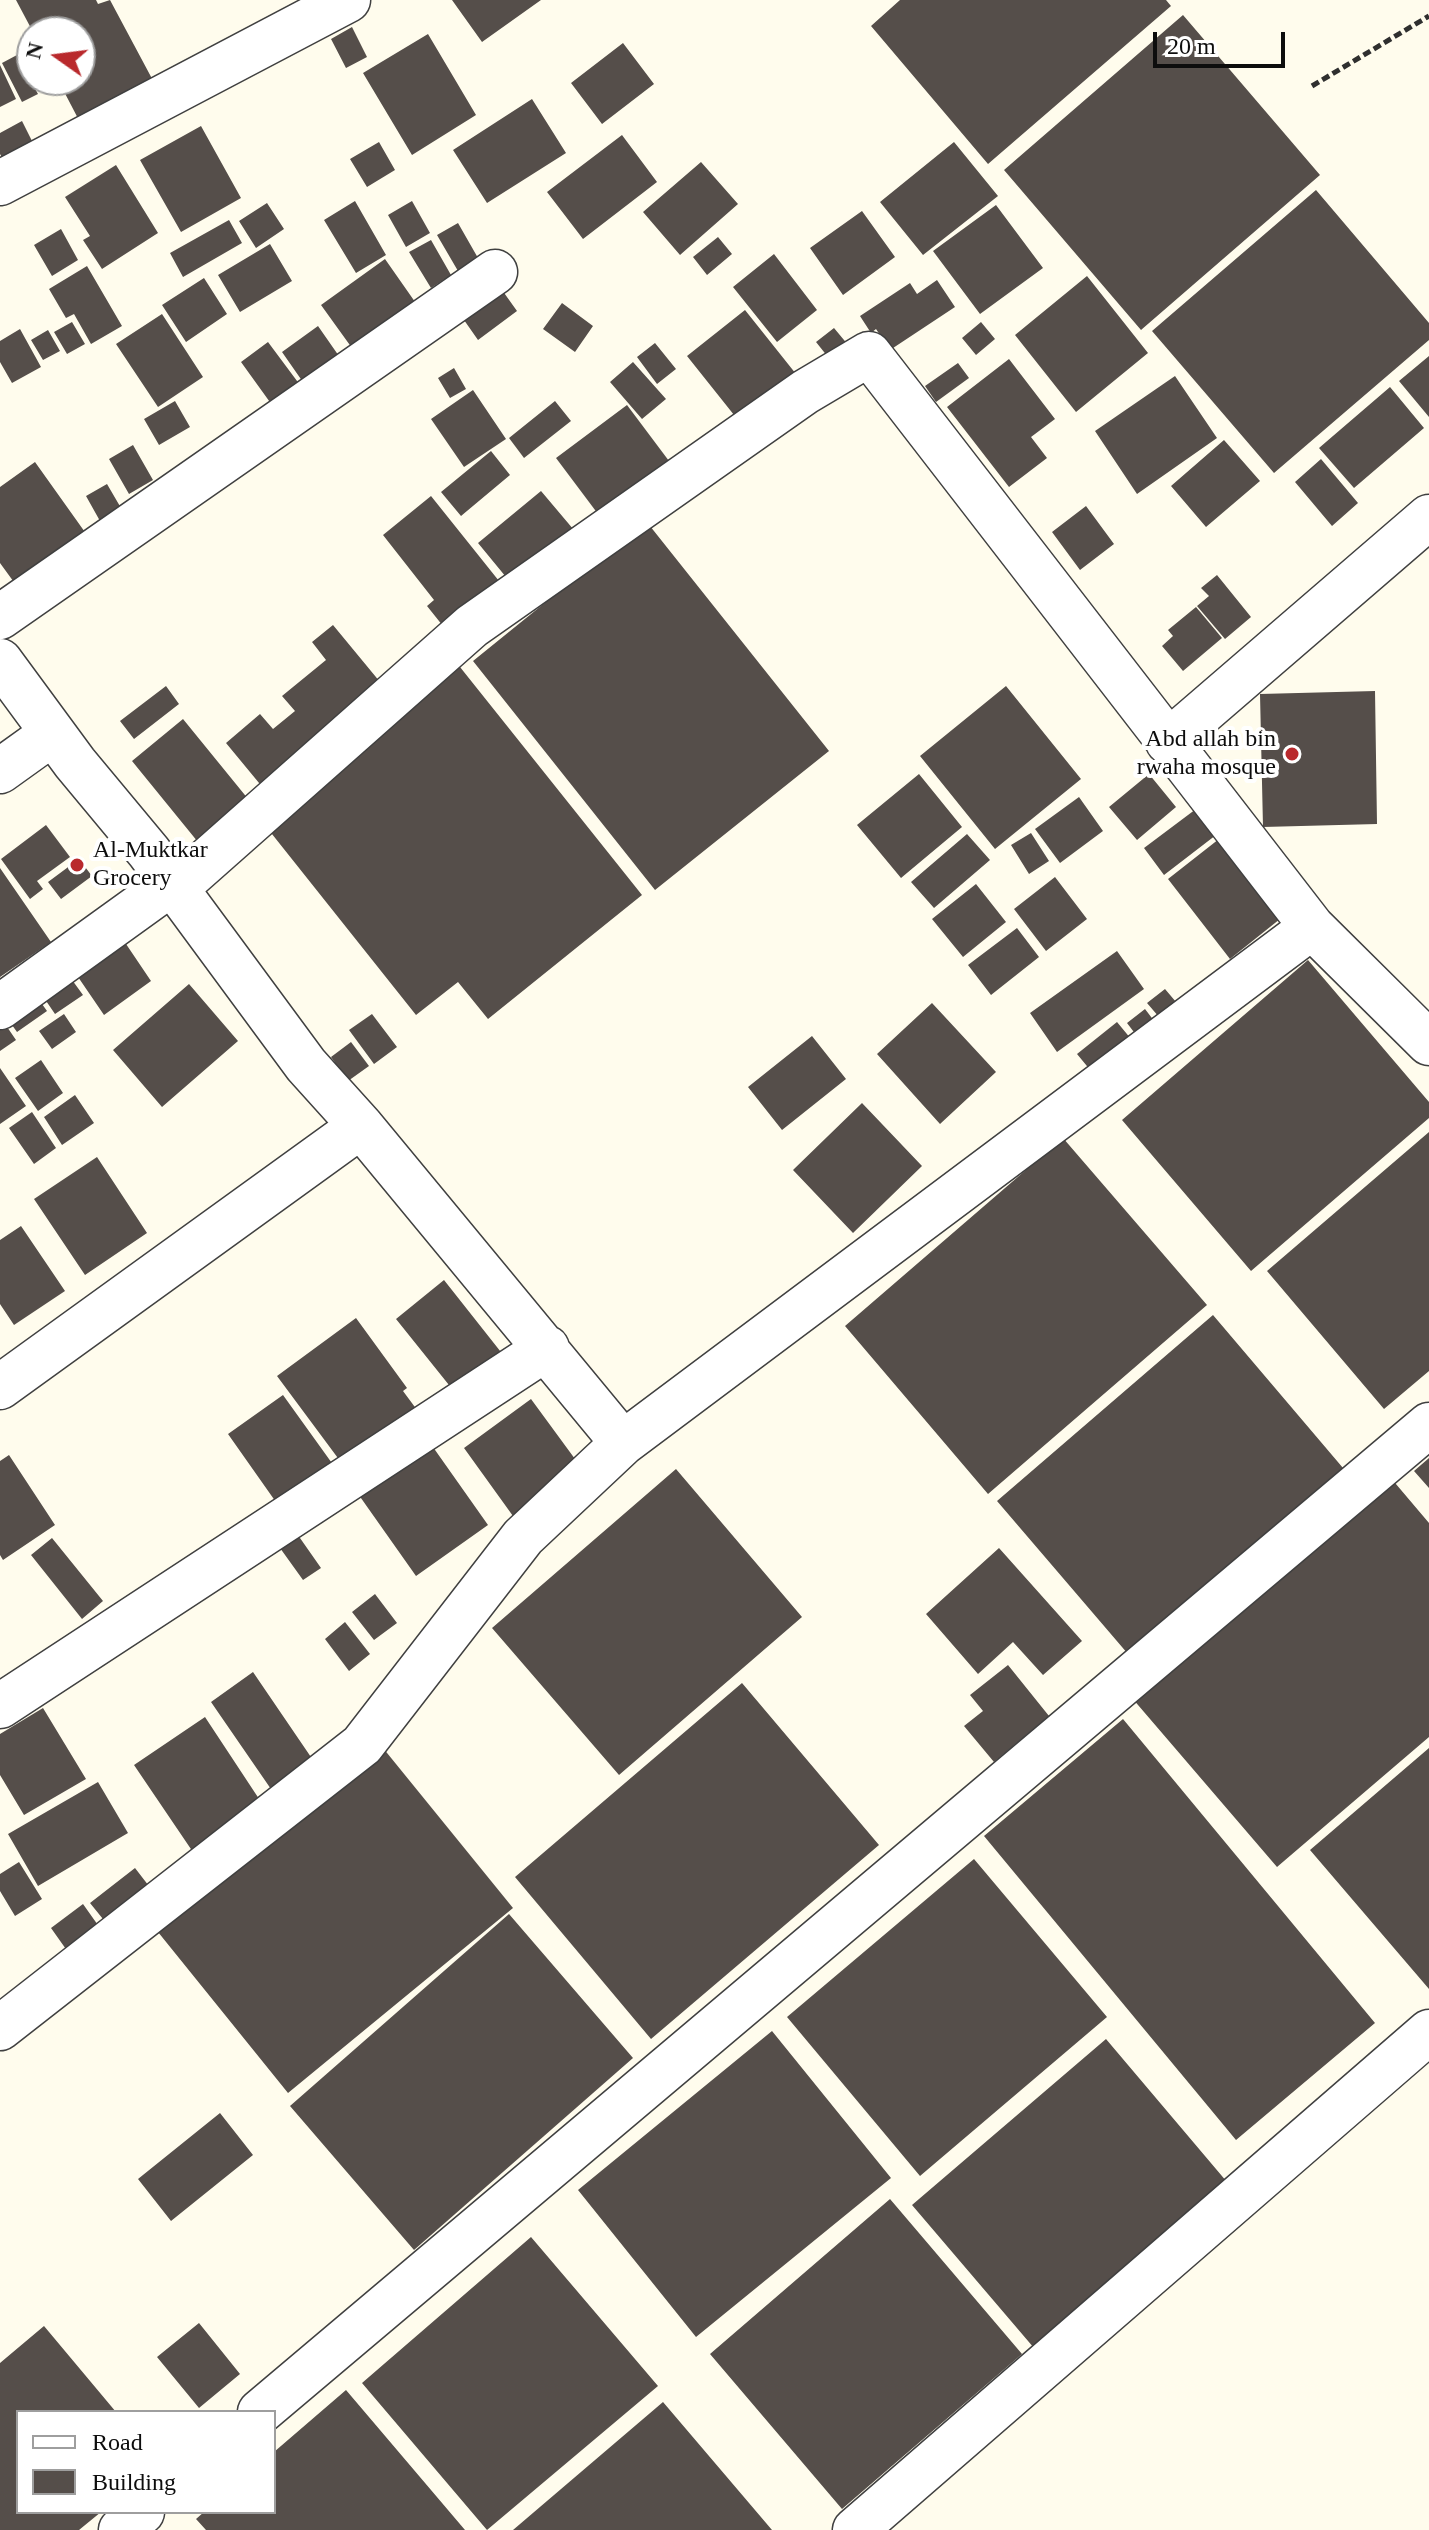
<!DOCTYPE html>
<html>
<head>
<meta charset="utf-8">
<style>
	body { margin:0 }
	#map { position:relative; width:1429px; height:2530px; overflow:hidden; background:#fffced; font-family:"Times New Roman",serif }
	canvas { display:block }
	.legend { position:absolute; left:16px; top:2410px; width:260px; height:104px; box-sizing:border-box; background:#fff; border:2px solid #9e9e9e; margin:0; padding:10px 14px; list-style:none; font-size:24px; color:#0d0d0d }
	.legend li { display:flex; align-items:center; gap:16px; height:40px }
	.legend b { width:40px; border:2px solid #9e9e9e }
	.north { position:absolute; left:16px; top:16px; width:80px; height:80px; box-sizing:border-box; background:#fff; border:2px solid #9e9e9e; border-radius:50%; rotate:284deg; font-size:22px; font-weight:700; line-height:32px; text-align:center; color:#0d0d0d }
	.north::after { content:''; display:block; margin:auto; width:28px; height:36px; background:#b9292c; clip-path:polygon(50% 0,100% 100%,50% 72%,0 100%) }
	.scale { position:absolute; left:1153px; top:32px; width:132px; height:36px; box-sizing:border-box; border:4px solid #0d0d0d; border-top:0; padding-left:10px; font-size:24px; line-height:28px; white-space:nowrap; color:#0d0d0d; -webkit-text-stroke:6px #fff; paint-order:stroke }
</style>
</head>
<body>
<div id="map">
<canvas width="1429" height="2530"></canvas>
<ul class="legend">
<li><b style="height:10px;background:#fff"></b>Road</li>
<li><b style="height:22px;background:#554e4a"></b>Building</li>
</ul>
<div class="north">N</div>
<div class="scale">20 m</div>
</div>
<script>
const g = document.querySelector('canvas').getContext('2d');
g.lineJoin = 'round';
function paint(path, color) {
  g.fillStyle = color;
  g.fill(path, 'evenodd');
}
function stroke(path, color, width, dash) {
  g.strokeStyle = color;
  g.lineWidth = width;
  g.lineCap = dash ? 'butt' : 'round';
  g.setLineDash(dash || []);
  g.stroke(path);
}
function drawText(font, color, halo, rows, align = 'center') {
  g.font = font + ' "Times New Roman",serif';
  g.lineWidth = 8;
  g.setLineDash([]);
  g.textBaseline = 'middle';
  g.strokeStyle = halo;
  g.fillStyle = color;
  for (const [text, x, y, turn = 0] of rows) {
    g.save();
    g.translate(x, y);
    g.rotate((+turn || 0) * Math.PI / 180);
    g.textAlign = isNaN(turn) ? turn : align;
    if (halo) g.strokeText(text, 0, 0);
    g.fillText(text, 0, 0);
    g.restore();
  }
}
paint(new Path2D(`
	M16 0H96L98 4 110 0 157 88 83 128 58 80H80V32H33Z
	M452 0H541L482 42Z
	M900 0H1166L1171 6 988 164 871 26Z
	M1183 15 1320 175 1141 330 1004 170Z
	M352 27 367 57 346 68 331 39Z
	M428 34 476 115 412 155 363 73Z
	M623 43 654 84 602 124 571 83Z
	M17 55 38 94 22 102 2 63Z
	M0 65 16 99 0 107Z
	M532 99 566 153 487 203 453 150Z
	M22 121 34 145 4 161 0 154V133Z
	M201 126 241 198 181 232 140 160Z
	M622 135 657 182 583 239 547 192Z
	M379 142 395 170 367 187 350 159Z
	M954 142 998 196 923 255 880 202Z
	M701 162 738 204 680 255 643 212Z
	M116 165 158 233 102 269 83 240 90 236 65 197Z
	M1316 190 1429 323V340L1274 473 1152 331Z
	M355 201 386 255 356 273 324 220Z
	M412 201 430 233 406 247 388 215Z
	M267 203 284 229 256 248 239 221Z
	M996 205 1043 268 980 314 933 251Z
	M862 211 895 257 843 295 810 248Z
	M229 220 242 243 183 277 170 253Z
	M458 223 478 258 458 271 437 235Z
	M61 229 78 260 52 276 34 245Z
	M718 237 732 254 707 275 693 257Z
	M431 240 451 275 431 288 409 252Z
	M270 244 292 281 240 312 218 275Z
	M774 254 817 310 777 342 733 287Z
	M385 259 420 309 357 355 321 305Z
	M87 266 122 326 91 344 74 314 66 318 49 289Z
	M1087 276 1148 353 1076 412 1015 335Z
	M204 278 227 314 186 342 162 305Z
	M937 280 955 307 890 350 876 329 871 333 860 316 910 283 917 294Z
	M502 290 517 311 478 340 464 320Z
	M562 303 593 326 575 352 543 329Z
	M745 310 800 379 742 425 687 356Z
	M162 314 203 377 158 407 116 344Z
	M72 322 85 344 67 354 54 332Z
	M981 322 995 339 976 355 962 338Z
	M318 326 341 359 305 385 282 352Z
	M834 328 854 352 836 367 816 342Z
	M20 329 41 367 12 383 0 362V341Z
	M48 330 60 351 43 360 31 340Z
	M268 342 300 385 272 405 241 362Z
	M655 343 676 369 657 384 637 357Z
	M1429 356V417L1399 381Z
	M1009 359 1055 419 1031 437 1047 458 1009 487 947 407Z
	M633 362 666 399 642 419 610 382Z
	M958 363 969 378 936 402 925 386Z
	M454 368 466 389 450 398 438 378Z
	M1175 376 1217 438 1137 494 1095 431Z
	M1390 387 1424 428 1354 488 1319 448Z
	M473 390 506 439 464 467 431 419Z
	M175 401 190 427 159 445 144 419Z
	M555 401 571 421 524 458 509 438Z
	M627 405 675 469 604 522 556 458Z
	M1224 440 1260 481 1206 527 1171 486Z
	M133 445 153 480 129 494 109 459Z
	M491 451 510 475 461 516 441 492Z
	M1321 459 1358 503 1332 526 1295 482Z
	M35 462 87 535 16 585 0 563V487Z
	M107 484 121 508 100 521 86 496Z
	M541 491 579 536 515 588 478 543Z
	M431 496 499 581 443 626 427 606 434 600 383 535Z
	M1086 506 1114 544 1080 570 1052 532Z
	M646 521 829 751 655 890 473 661Z
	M1217 575 1251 617 1225 639 1197 606 1209 596 1201 588Z
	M1196 607 1222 638 1183 671 1162 646 1173 636 1168 630Z
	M333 625 385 688 264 789 226 743 260 714 273 729 295 711 282 696 326 660 312 642Z
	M460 667 642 895 488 1019 458 982 416 1015 264 824Z
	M166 686 179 704 134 739 120 721Z
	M1006 686 1081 779 995 849 920 756Z
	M1375 691 1377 824 1263 827 1260 694Z
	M183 719 253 805 202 847 132 761Z
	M919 774 962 827 901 878 857 825Z
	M1149 774 1176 807 1137 840 1109 807Z
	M1079 797 1103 831 1060 863 1035 829Z
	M1196 809 1216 835 1164 875 1144 848Z
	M46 825 70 857 37 881 43 889 30 899 1 859Z
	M1031 833 1049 861 1029 874 1011 845Z
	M967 834 990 860 934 908 911 882Z
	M1219 839 1280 919 1230 959 1168 879Z
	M79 859 92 876 61 899 48 882Z
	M0 868 51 942 0 977Z
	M1055 877 1087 919 1046 951 1014 909Z
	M976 884 1006 922 963 957 932 919Z
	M1017 928 1039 957 991 995 968 965Z
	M124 941 151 981 104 1015 76 974Z
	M1117 951 1144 989 1057 1052 1030 1013Z
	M1308 960 1429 1102V1118L1251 1271 1122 1120Z
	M67 973 83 995 55 1014 40 992Z
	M189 984 238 1041 162 1107 113 1050Z
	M1165 989 1182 1009 1165 1024 1147 1003Z
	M37 997 47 1011 17 1032 7 1018Z
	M932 1003 996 1072 940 1124 877 1054Z
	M1145 1009 1161 1030 1143 1044 1127 1023Z
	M64 1014 76 1032 52 1049 39 1031Z
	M372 1014 397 1047 374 1064 349 1030Z
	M3 1021 16 1040 0 1051V1023Z
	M1117 1022 1136 1045 1096 1077 1077 1054Z
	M812 1036 846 1079 782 1130 748 1087Z
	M351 1042 369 1066 348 1081 331 1057Z
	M41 1060 63 1093 38 1111 15 1078Z
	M0 1068 26 1106 0 1124Z
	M75 1095 94 1123 62 1145 44 1117Z
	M862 1103 922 1166 853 1233 793 1170Z
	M32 1112 56 1148 34 1164 9 1128Z
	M1429 1132V1371L1384 1409 1267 1271Z
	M1063 1138 1207 1305 988 1494 845 1326Z
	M97 1157 147 1233 85 1275 34 1199Z
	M21 1226 65 1291 14 1325 0 1304V1240Z
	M444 1280 508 1361 461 1400 396 1319Z
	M1213 1315 1343 1468 1128 1654 997 1501Z
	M356 1318 407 1388 403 1391 423 1418 349 1473 277 1376Z
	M283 1395 334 1466 278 1505 228 1434Z
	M531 1399 586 1474 518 1523 464 1448Z
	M428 1440 488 1525 416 1576 356 1491Z
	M9 1455 55 1525 3 1560 0 1555V1461Z
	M1429 1458V1488L1414 1471Z
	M676 1469 802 1617 619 1775 492 1628Z
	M1390 1477 1429 1523V1737L1277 1867 1132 1698Z
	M293 1528 321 1568 303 1580 275 1541Z
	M52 1538 103 1601 82 1619 31 1555Z
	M999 1548 1082 1641 1043 1675 1013 1642 978 1674 926 1614Z
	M375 1594 397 1623 374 1640 352 1612Z
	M345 1622 370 1654 349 1671 325 1639Z
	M1008 1665 1049 1716 994 1762 964 1726 983 1711 970 1695Z
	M253 1672 315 1763 273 1792 211 1702Z
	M742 1683 879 1845 651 2039 515 1877Z
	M43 1708 86 1779 24 1815 0 1775V1734Z
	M205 1717 267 1811 197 1858 134 1765Z
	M1123 1719 1375 2023 1236 2140 984 1836Z
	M383 1748 513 1908 288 2093 158 1932Z
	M1429 1748V1989L1310 1850Z
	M98 1782 128 1833 38 1886 8 1834Z
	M974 1859 1107 2017 920 2176 787 2017Z
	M19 1862 42 1899 15 1916 0 1891V1874Z
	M135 1868 152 1890 107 1924 90 1903Z
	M83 1904 100 1928 68 1952 51 1928Z
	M509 1914 633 2058 414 2250 290 2106Z
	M772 2031 891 2178 696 2337 578 2190Z
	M1106 2039 1227 2182 1034 2348 912 2205Z
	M220 2113 253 2155 171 2221 138 2179Z
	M890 2199 1022 2354 842 2509 710 2354Z
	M531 2237 658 2386 487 2530 362 2383Z
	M199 2323 240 2374 199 2408 157 2357Z
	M44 2326 116 2412H18V2512H101L79 2530H0V2363Z
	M346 2390 465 2530H206L196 2519 204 2512H274V2452Z
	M663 2402 772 2530H513Z`), '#554e4a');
const minor = new Path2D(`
	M0 183 348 0
	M0 617 495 272
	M0 661 75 763 149 852 306 1065 361 1126 623 1443
	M1168 742 1429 517
	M0 771 53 733
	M176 888 472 626 805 392 869 354 1312 927 1429 1043
	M0 1007 172 883
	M0 1387 361 1126
	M0 1706 547 1348
	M0 2028 362 1745 523 1537 623 1443 1312 927
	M260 2412 1429 1425
	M121 2530 142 2512
	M855 2530 1429 2032`);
stroke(minor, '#404040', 47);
stroke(new Path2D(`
	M1312 86 1429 16`), '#2f2f2f', 5, [8, 4]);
stroke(minor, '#fff', 44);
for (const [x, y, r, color] of [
	[1292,754,8,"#b9292c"],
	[77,865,8,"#b9292c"]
]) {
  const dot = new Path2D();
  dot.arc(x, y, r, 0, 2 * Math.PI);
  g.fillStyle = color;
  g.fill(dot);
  stroke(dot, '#fff', 3);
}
drawText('24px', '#0d0d0d', '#fff', [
	["Abd allah bin",1276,740],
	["rwaha mosque",1276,768],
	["Al-Muktkar",93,851,"left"],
	["Grocery",93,879,"left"]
], 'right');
</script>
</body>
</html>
